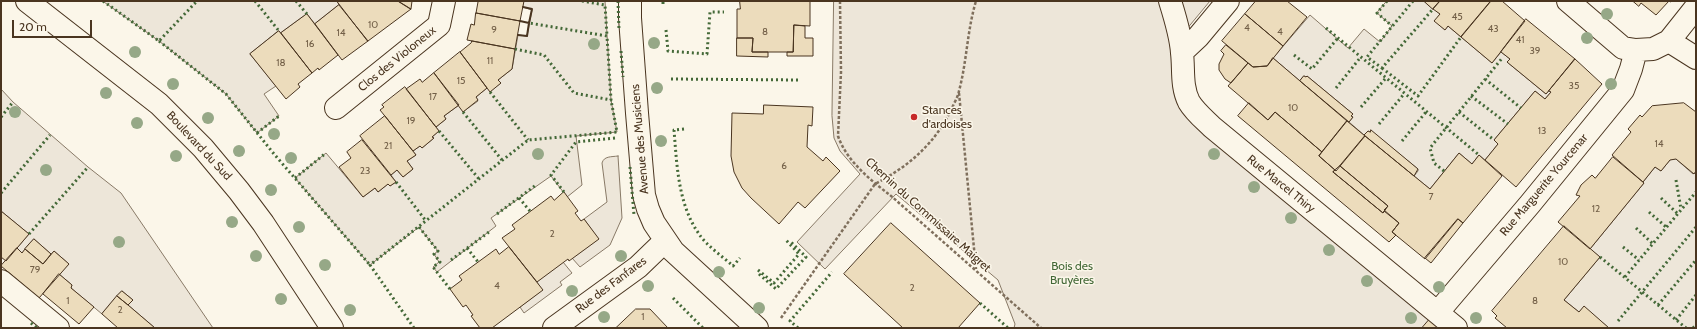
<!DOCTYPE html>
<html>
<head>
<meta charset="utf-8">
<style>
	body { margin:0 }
	#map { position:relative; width:1697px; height:329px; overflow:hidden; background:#fbf6e9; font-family:Cabin,sans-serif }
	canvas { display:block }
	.frame { position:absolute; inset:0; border:2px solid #4a3520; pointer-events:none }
	.scale { position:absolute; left:12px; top:20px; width:80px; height:18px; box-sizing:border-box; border:2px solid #4a3520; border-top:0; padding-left:5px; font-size:12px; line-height:14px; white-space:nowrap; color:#4a3520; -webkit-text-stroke:3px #fbf6e9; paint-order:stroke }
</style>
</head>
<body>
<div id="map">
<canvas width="1697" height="329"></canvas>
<div class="frame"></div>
<div class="scale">20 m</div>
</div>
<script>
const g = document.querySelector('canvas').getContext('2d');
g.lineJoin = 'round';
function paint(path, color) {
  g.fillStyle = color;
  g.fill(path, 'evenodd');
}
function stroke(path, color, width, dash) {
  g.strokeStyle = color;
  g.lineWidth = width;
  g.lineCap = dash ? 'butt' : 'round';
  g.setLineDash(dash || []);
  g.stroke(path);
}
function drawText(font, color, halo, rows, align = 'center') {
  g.font = font + ' Cabin,sans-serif';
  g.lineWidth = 3;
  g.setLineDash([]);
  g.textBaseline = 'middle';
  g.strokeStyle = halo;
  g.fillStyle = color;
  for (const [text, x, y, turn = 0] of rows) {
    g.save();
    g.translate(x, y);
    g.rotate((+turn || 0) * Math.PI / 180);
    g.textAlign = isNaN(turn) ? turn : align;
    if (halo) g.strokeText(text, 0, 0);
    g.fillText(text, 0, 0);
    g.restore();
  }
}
const green = new Path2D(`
	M103 1H337L339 5 315 24 307 14 281 33 278 31 250 54 276 86 264 94 279 116 257 133 226 94 159 41Z
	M524 1H605L611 100 617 132 576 136 582 185 567 197 551 176 491 218 496 226 437 272 433 267 439 262 434 254 438 251 419 227 370 265 295 178 326 153 363 197 375 188 378 192 388 184 390 186 396 182 391 175 397 170 403 177 413 169 407 161 416 155 413 151 420 146 422 148 434 138 432 137 439 131 436 127 446 119 444 116 459 105 464 111 478 101 476 97 487 88 490 91 501 83 498 80 512 69 518 35 527 36 532 10 523 7Z
	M834 1H1210L1171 48 1180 92 1447 328H1014L1015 324 998 280 896 194 825 269 797 242 860 174 840 151 834 138 832 116Z
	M1387 1H1424L1440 14 1435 21 1445 30 1448 26 1492 63 1501 52 1510 59 1507 62 1546 94 1549 91 1551 92 1545 99 1535 91 1494 140 1498 144 1485 160 1479 155 1472 164 1459 153 1430 189 1414 176 1418 171V169L1371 131 1370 132 1368 131 1364 135 1349 122 1353 117 1351 116 1353 114 1307 76 1306 77 1304 76 1300 81 1273 58 1310 15 1348 48 1364 29 1380 42 1392 26 1377 13Z
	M1 89 13 102 88 167 121 193 213 328H155L128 305 133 300 122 291 102 314 71 288 72 285 59 274 69 264 54 251 51 254 34 239 22 253 17 248 29 234 1 211Z
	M618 156 622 218 610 245 580 267 572 258 598 239 584 219 607 202 602 163C604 156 611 157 618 156Z
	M1676 159 1693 174 1696 171V328H1609L1584 307 1579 312 1564 300 1600 257 1590 249 1644 183 1643 182 1655 167 1661 171 1670 160Z
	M563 262 572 273 560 282 562 285 524 313 520 307 542 290 537 282Z`);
paint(green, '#ede6d9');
stroke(green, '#887966', 1);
const building = new Path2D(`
	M337 1H398L411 9 368 41Z
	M398 1H412L411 9Z
	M471 1H524L520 21 476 13 478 2Z
	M740 1H810V26L794 25 793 52H752L753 38H737V9H740Z
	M1256 1H1287L1307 17 1283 46 1245 14Z
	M1424 1H1440L1433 9Z
	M1440 1H1491L1461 37 1448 26 1445 30 1434 21 1440 14 1433 9Z
	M1491 1H1502L1525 21 1492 63 1461 37Z
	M1633 1H1672L1671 2 1669 1 1656 15 1641 3 1639 6Z
	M339 5 368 41 342 60 315 24Z
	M476 13 520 21 515 49 467 40 471 24 474 25Z
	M307 14 338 55 319 70 318 68 312 73 281 33Z
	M1245 14 1283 46 1267 66 1253 67 1222 41Z
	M1526 19 1575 59 1546 94 1507 62 1510 59 1501 52Z
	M794 25 805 26V38H813V56H787V52H793Z
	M279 31 312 73 298 84 300 87 286 99 250 54Z
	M737 38H753L752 52H768V57L737 56Z
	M472 41 515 49 512 69 498 80 501 83 490 92 460 52 471 43Z
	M1226 45 1248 63 1231 83 1225 79 1219 70V64L1224 54 1221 51Z
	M460 52 487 88 476 97 478 100 463 112 434 73Z
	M1273 58 1347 121 1322 152 1275 112 1268 120 1228 86 1248 63 1253 67 1267 66Z
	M1575 59 1602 84 1516 187 1485 160 1498 144 1494 140 1535 91 1545 99 1551 92 1549 91Z
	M434 73 459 105 444 116 446 119 436 127 406 89 420 79 422 82Z
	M1304 76 1306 77 1307 76 1353 114 1351 116 1353 117 1349 122 1300 81Z
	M405 87 439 131 432 137 434 138 422 148 420 146 413 151 380 110 384 107 382 105Z
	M1249 103 1268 120 1275 112 1322 152 1319 156 1335 170 1333 172 1383 213 1384 211 1399 223 1392 232 1396 235 1389 242 1238 116Z
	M1684 103 1696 112V171L1694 174 1676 159 1670 160 1661 171 1655 167 1643 182 1612 155 1631 132 1628 129 1640 115 1642 117 1652 106Z
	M764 105 813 107 812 126 808 125 807 147 823 161 826 157 840 171 805 208 798 202 779 224 751 198 742 188 734 172 731 156 732 113 763 114Z
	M385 116 416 155 407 161 413 169 403 177 397 170 391 175 360 136Z
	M1347 121 1365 136 1336 171 1319 156Z
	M1371 130 1418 169 1414 176 1364 135 1368 131 1370 132Z
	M1365 136 1430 189 1459 153 1472 164 1479 155 1502 176 1463 223 1458 219 1425 259 1392 232 1399 223 1384 210 1388 206 1340 166Z
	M362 140 396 182 390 186 388 184 378 192 375 188 363 197 339 167 351 158 347 152Z
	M1613 157 1644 183 1590 249 1558 222 1580 196 1576 195 1581 185 1592 175 1595 178Z
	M1340 166 1388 206 1383 213 1333 172Z
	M564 192 578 211 575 213 581 221 584 219 599 239 569 261 568 259 537 282 502 238 515 229 512 225 551 196 554 200Z
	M1 211 29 234 6 261 1 257Z
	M1458 219 1463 223 1431 263 1425 258Z
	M891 223 980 303 958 328H903L844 274Z
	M1564 226 1600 257 1564 300 1579 312 1584 306 1609 328H1507L1495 318 1497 316 1492 311Z
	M34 239 51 254 43 264 25 249Z
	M509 247 543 290 492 328H480L471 316 473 315 466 305 463 307 450 289 462 280 459 276 496 249 499 254Z
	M17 248 22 253 25 249 43 264 54 251 69 264 39 298 1 266Z
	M59 274 72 285 71 288 94 307 79 324 43 294Z
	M122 291 133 300 128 305 117 296Z
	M117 296 128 305 155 328H118L102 314Z
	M636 309H650L668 328H616Z
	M1429 320 1439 328H1422Z`);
paint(building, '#ecdcbc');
stroke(building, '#4a3520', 1);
const street = new Path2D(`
	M630 1V18L637 113 644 195 648 209 654 223 673 251 757 328
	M1170 1C1175 17 1181 36 1182 53 1184 69 1181 86 1189 102 1195 112 1205 120 1212 127L1456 328
	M1568 1 1623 48 1636 50 1653 49 1669 41 1696 58
	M1669 41 1696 7
	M1182 52 1198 37 1228 1
	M336 108 439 25 444 1
	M1 281 58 328
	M1438 312 1530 204 1623 90 1631 69 1636 50
	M554 328 638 267 665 241`);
const secondary = new Path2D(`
	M27 1 159 104 203 148 239 191 263 223 332 328`);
stroke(street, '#4a3520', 24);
stroke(secondary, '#4a3520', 24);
stroke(new Path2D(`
	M840 1 841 72 838 136C846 160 870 180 890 195L1041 328
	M959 93 976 269
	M781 318 875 184C909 166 935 144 952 108 954 103 958 97 959 91 967 61 967 31 976 1`), '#7f6f5c', 2.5, [3, 2]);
stroke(street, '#fbf6e9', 22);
stroke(secondary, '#fbf6e9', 22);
stroke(new Path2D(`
	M103 1 159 41 197 1
	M255 1 279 31
	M296 1 307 14
	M582 1 605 5 607 36
	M618 1 619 30
	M1387 1 1377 13 1392 26
	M1413 1 1367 57 1382 68 1433 9
	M663 4V1
	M1326 28 1479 155
	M666 30 668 51 707 54 710 12H724
	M159 41 226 94 274 154 370 265
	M515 49 544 55 574 93 611 100 607 36 529 23
	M621 51 623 77
	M1294 55 1312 69 1337 39
	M1382 68 1418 96 1461 37
	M671 79 801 80
	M1485 79 1521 108
	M1336 88 1360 58
	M490 92 528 140
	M1471 96 1508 124
	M1361 107 1385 79
	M463 112 502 160
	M1459 112 1494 140
	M1 117 13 102
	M1379 124 1404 94
	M684 129 674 130C677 166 678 204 699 234 707 246 722 256 733 266L740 258
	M439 131 479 179
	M257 133 279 116
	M1402 141 1426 112
	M630 167 634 215
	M1444 171 1434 163 1430 148 1503 57
	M295 178 326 153
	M1676 180 1681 209
	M396 182 426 221
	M564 192 551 175 576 142 615 138
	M1 193 50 135
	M519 198 530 211
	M1661 198 1678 214
	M1649 212 1666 227
	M497 214 536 185
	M419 227 438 251 434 254 440 262 433 267 450 289
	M1636 228 1653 244
	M29 234 88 167
	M1623 247 1639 260
	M467 248 478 262
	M1600 257 1686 328
	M451 260 489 232
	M758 270 774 283 799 254 786 240
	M759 274 776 289 806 257 790 241
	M1625 277 1696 192
	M673 298 703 328
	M980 303 1008 328
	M1658 305 1696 260
	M1676 320 1696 295
	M1618 321 1696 227
	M31 323 37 328
	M414 328 370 265 528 140 617 132 611 100
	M798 328 790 321 832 272
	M1693 328 1696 325`), '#436837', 3, [2, 3]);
stroke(new Path2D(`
	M523 7 532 9 529 23
	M518 35 527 36 529 23 520 21`), '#4a3520', 2);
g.fillStyle = '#96a887';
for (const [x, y] of [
	[1607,14],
	[1587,38],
	[654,43],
	[594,44],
	[135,52],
	[173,84],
	[1611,84],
	[657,88],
	[106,93],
	[15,112],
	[208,118],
	[137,123],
	[274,134],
	[661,141],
	[239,151],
	[538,154],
	[1214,154],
	[176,156],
	[291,158],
	[46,170],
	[1254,187],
	[271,190],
	[1291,218],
	[232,222],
	[299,227],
	[119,242],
	[1329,250],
	[256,256],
	[621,256],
	[325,265],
	[719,272],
	[1367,281],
	[648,286],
	[1439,287],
	[572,291],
	[281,299],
	[759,308],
	[350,310],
	[604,317],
	[1411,318],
	[1476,318]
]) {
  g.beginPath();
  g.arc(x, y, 6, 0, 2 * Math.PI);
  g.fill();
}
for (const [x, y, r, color] of [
	[914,117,4,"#c62828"]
]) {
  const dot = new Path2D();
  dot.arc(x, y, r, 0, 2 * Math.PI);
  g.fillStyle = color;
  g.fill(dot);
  stroke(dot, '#fbf6e9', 1.5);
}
drawText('10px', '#725f47', null, [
	["45",1457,17],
	["10",373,25],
	["4",1247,28],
	["43",1493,29],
	["9",494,30],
	["8",765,32],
	["4",1280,32],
	["14",341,33],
	["41",1520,40],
	["16",310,44],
	["39",1535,51],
	["11",490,61],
	["18",281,63],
	["15",461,81],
	["35",1574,86],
	["17",433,97],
	["10",1293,108],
	["19",411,121],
	["13",1542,131],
	["14",1659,144],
	["21",388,146],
	["6",784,166],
	["23",365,171],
	["7",1431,197],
	["12",1596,209],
	["2",552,234],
	["10",1563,262],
	["79",35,270],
	["4",497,286],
	["2",912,288],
	["1",68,301],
	["8",1535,301],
	["2",120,310],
	["1",643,317]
]);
drawText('12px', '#4a3520', '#fbf6e9', [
	["Clos des Violoneux",397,59,-39],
	["Avenue des Musiciens",640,139,-95],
	["Boulevard du Sud",199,146,47],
	["Rue Marcel Thiry",1281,184,39],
	["Rue Marguerite Yourcenar",1544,185,-50],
	["Chemin du Commissaire Maigret",928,215,42],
	["Rue des Fanfares",611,285,-37]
]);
drawText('12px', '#4a3520', '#fbf6e9', [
	["Stances",922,110],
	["d'ardoises",922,124]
], 'left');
drawText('12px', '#436837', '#fbf6e9', [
	["Bois des",1072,266],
	["Bruyères",1072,280]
]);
</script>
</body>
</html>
